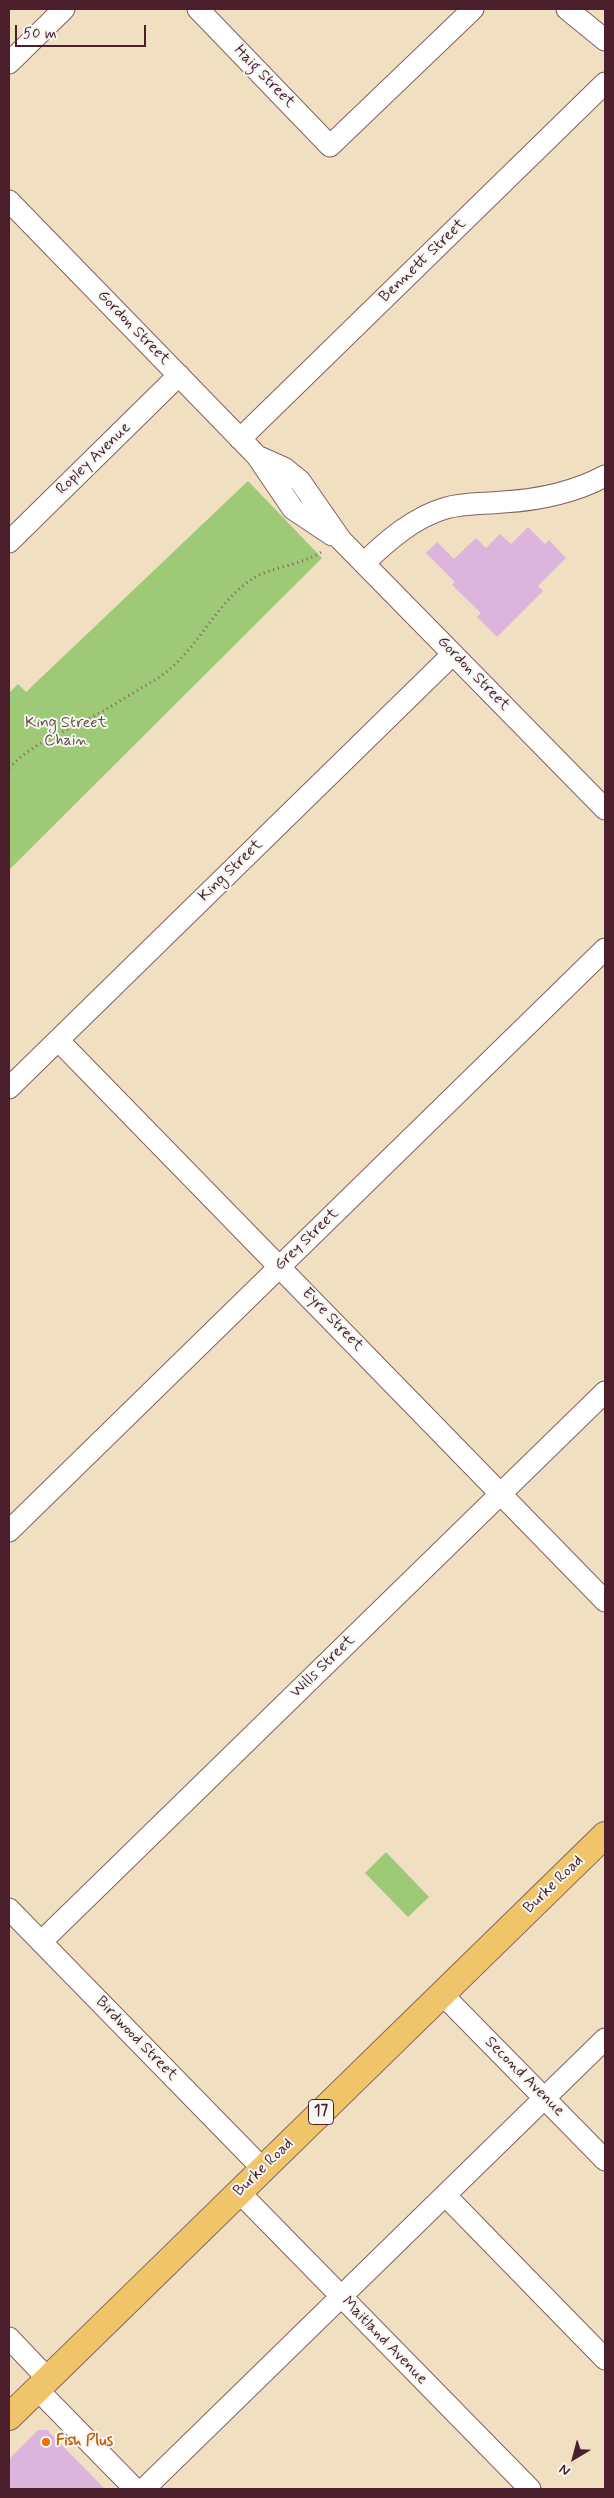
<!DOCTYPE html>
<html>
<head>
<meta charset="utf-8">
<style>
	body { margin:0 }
	#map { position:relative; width:614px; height:2498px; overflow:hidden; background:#f1dfc2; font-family:Mynerve,sans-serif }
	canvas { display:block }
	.frame { position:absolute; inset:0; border:10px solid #4a1f2b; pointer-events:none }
	.north { position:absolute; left:549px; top:2433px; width:50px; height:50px; -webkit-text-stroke:4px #f6f6f2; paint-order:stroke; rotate:217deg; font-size:14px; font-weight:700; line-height:20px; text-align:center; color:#4a1f2b }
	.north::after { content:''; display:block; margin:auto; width:18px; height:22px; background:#4a1f2b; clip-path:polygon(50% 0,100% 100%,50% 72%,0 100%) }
	.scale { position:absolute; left:15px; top:25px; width:131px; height:22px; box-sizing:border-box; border:2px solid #4a1f2b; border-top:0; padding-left:6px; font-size:15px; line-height:18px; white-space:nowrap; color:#4a1f2b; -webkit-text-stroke:4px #f6f6f2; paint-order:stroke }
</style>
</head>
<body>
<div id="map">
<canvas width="614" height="2498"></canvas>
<div class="frame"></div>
<div class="north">N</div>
<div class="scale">50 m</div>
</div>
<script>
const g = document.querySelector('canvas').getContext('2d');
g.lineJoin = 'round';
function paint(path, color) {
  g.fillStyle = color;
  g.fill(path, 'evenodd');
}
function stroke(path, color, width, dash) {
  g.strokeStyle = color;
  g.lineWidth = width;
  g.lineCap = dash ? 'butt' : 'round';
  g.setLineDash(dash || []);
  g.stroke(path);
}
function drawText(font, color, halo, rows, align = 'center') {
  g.font = font + ' Mynerve,sans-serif';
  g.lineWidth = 4;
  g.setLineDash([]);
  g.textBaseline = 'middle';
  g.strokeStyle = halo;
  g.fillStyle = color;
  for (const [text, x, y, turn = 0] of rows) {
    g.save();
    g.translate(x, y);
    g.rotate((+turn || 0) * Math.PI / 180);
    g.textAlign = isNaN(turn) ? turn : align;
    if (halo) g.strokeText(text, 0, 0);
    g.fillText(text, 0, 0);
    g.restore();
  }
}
paint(new Path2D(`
	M248 481 322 558 9 870V693L18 684 26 692Z
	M386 1852 429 1897 408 1917 365 1873Z`), '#9ec976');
paint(new Path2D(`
	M528 527 545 544 549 540 566 558 538 586 543 591 497 637 477 617 481 613 452 585 455 582 426 553 437 542 454 559 476 538 486 548 500 534 511 544Z
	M38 2430H47L105 2489H9V2459Z`), '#dbb5dc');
const minor = new Path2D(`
	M198 9 330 146 473 9
	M567 9 605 40
	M9 63 64 9
	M9 201 257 456 293 509 332 535
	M240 439 605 83
	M257 456 284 468 300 481 341 540 605 809
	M9 542 179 375
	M364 563C387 541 414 517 446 508 464 503 484 504 503 502 538 500 573 493 605 476
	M58 1040 605 1601
	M9 1088 453 654
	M9 1531 605 949
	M9 1909 263 2169
	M41 1942 605 1392
	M442 1994 605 2160
	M239 2192 530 2489
	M445 2195 605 2359
	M9 2338 48 2379
	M37 2389 135 2489
	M144 2489 605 2039`);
const major = new Path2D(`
	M9 2417 605 1835`);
stroke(minor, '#846260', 23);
stroke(major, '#846260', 28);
stroke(new Path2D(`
	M9 768C34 742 64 732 96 715 117 703 138 690 158 678 196 653 213 607 249 581 270 566 301 566 323 551`), '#846260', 3, [1, 4]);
stroke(minor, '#fff', 21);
stroke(major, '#f0c469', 26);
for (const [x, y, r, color] of [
	[46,2442,5,"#e8710a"]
]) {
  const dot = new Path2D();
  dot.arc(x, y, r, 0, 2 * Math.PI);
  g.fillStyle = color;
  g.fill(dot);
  stroke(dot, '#f6f6f2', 2);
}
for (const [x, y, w] of [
	[321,2112,25]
]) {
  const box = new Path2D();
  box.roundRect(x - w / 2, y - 12.5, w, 25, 4);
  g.fillStyle = '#f6f6f2';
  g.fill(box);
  stroke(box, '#4a1f2b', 1);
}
drawText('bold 15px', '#4a1f2b', null, [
	["17",321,2112]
]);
drawText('16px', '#4a1f2b', '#f6f6f2', [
	["Haig Street",264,77,46],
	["Bennett Street",423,261,-44],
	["Gordon Street",133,328,46],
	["Ropley Avenue",94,459,-44],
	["Gordon Street",473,674,46],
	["King Street",231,871,-44],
	["Grey Street",307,1240,-44],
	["Eyre Street",332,1320,46],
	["Wills Street",323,1667,-44],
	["Burke Road",554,1885,-44],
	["Birdwood Street",136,2039,46],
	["Second Avenue",524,2077,45],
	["Burke Road",264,2168,-44],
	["Maitland Avenue",384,2341,46]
]);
drawText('16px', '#635242', '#f6f6f2', [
	["King Street",66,724],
	["Chain",66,742]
]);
drawText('bold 16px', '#c56008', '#f6f6f2', [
	["Fish Plus",56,2442]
], 'left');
</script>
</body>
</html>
